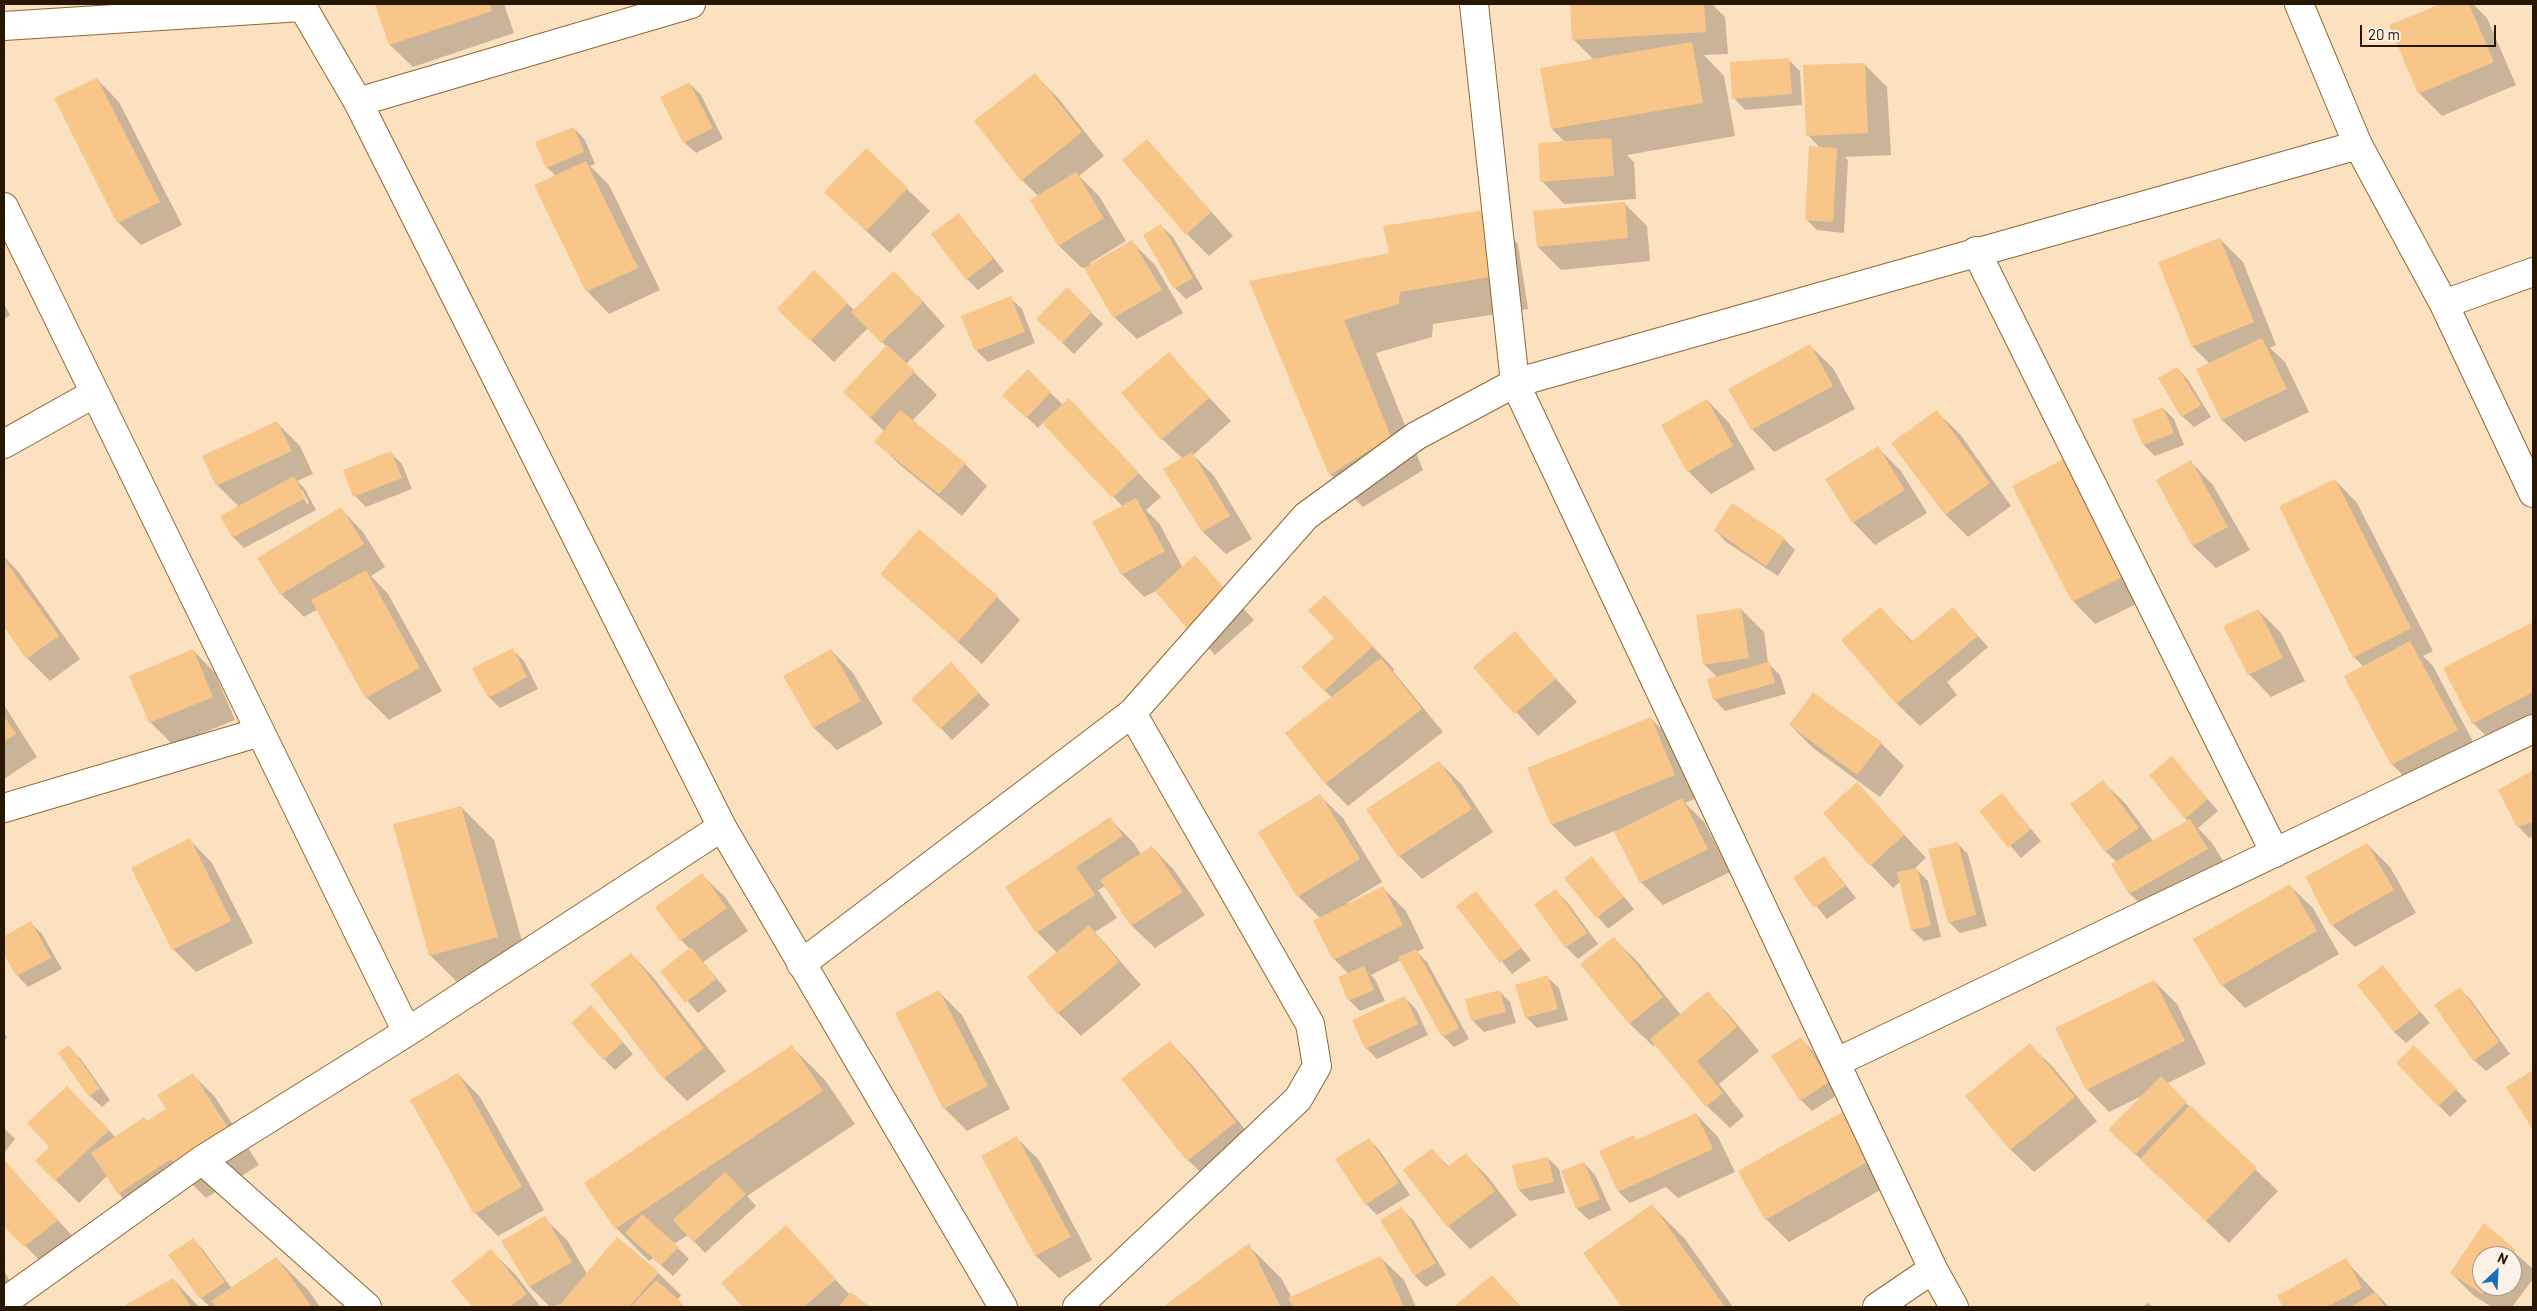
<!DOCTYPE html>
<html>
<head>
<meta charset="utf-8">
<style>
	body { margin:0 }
	#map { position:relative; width:2537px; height:1311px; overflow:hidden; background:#fce1c0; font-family:Barlow,sans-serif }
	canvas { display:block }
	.frame { position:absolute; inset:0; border:5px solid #271702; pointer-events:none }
	.north { position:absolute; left:2472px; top:1246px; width:50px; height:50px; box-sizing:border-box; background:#fbf1e7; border:1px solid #a69a8b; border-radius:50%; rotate:25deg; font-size:14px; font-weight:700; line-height:20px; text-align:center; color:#271702 }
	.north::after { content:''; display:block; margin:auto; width:18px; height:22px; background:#1c6dbc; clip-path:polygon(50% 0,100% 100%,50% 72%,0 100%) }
	.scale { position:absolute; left:2360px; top:25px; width:136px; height:22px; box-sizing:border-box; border:2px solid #271702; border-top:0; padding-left:6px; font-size:15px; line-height:18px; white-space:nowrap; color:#271702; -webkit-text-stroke:4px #fbf1e7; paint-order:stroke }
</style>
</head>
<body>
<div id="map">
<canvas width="2537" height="1311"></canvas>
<div class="frame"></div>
<div class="north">N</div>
<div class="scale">20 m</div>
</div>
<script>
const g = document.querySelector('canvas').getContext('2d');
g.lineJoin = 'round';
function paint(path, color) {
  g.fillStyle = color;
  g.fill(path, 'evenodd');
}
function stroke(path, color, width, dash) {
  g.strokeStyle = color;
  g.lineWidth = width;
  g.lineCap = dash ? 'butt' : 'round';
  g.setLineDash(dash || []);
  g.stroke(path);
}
paint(new Path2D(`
	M376 4H504L514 33 413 67 390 45Z
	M1571 4H1712L1725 17 1728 54 1704 55 1724 76 1735 136 1627 155 1634 162 1636 199 1564 204 1542 181 1565 142 1552 129 1594 60 1573 39Z
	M2444 4H2473L2487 18 2516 85 2442 116 2419 93 2391 26Z
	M1788 59 1800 71 1802 105 1745 110 1734 98Z
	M1864 64 1887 87 1891 155 1845 157 1848 160 1844 233 1817 230 1806 219 1820 148 1808 135Z
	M1035 75 1058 98 1104 156 1079 176 1099 196 1126 241 1090 263 1091 265 1132 242 1155 265 1183 313 1137 339 1114 317 1084 267 1082 268 1059 246 1032 200 1038 196 1022 180 976 121Z
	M97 79 119 102 182 225 141 245 118 222Z
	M689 83 701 95 723 139 696 153 684 142Z
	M574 128 585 140 595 164 590 166 609 185 660 290 609 314 587 291 556 176 547 167Z
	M1147 140 1233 236 1209 256 1187 234Z
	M907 189 930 211 890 253 848 214Z
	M1624 203 1647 226 1650 261 1561 270 1538 247Z
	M1485 211 1518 244 1528 309 1433 324 1432 337 1376 353 1423 470 1363 507 1330 474 1251 282 1390 254Z
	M959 215 1004 271 978 290 967 279Z
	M1161 226 1173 237 1203 289 1186 299 1175 288Z
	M2220 239 2243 262 2276 345 2270 348 2285 362 2309 412 2245 442 2222 420 2198 370 2210 364 2193 347 2160 263Z
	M814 272 854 310 917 295 945 326 906 364 937 395 912 421 965 464 987 486 962 516 899 464 876 442 884 431 867 415 887 347 868 328 834 362 801 331Z
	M1067 289 1103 324 1074 354 1049 330Z
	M1010 298 1022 309 1035 343 988 362 976 350 963 316Z
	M4 304 10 315 4 319Z
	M1810 346 1833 368 1855 409 1774 452 1752 429Z
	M1169 354 1231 421 1193 455 1214 476 1252 539 1226 554 1203 532 1165 470 1183 459 1162 439Z
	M2177 368 2188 380 2211 417 2194 427 2182 416Z
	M1028 371 1063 405 1091 422 1161 497 1146 510 1159 523 1183 568 1195 557 1254 620 1215 655 1156 591 1144 597 1122 574 1123 507 1043 422 1038 428 1004 395Z
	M1707 400 1729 423 1755 469 1711 494 1688 471Z
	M2163 408 2174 419 2184 445 2155 456 2144 445 2134 420Z
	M1937 412 1960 434 2011 506 1968 537 1946 515Z
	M277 423 300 446 313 474 297 481 305 489 316 510 244 548 233 537 239 507 217 485ZM300 490H302L309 503 307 504Z
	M1878 448 1901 471 1927 513 1875 545 1853 522Z
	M391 453 402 464 412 489 366 507 355 496Z
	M2191 462 2213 485 2250 550 2216 568 2193 546 2158 480Z
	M2335 480 2357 503 2433 651 2423 656 2433 666 2479 753 2414 787 2392 764 2364 667 2354 657Z
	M2014 486 2155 595 2095 624 2073 601Z
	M341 509 363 532 385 567 371 576 388 594 442 691 389 720 366 697 318 609 304 617 281 594Z
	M1715 530 1784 539 1795 550 1778 576 1726 542Z
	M919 531 997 597 1020 620 982 664 882 574Z
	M4 557 17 570 80 659 50 681 27 658 4 625Z
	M1880 608 1913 642 1953 608 1988 647 1947 682 1957 695 1920 726 1897 704 1843 640Z
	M1741 609 1764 632 1768 663 1780 675 1786 694 1725 711 1714 699 1717 677 1704 664Z
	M2258 610 2281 633 2305 681 2271 697 2249 674Z
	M1347 619 1394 669 1393 671 1443 732 1348 806 1326 784 1286 734 1332 698 1302 667 1335 638Z
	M2533 624V727L2496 746 2473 723 2445 669Z
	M1515 633 1577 702 1538 736 1475 667Z
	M512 649 524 661 538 689 500 708 489 697Z
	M193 650 215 673 235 720 173 745 150 722Z
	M831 650 853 673 883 724 837 750 814 728 785 676Z
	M962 675 990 705 952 740 913 699Z
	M1813 694 1881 743 1904 766 1880 797 1813 748 1790 725Z
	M4 705 37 757 4 779Z
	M1651 719 1674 741 1697 798 1685 803 1704 822 1730 872 1663 905 1641 882 1615 831 1575 847 1552 825 1528 768Z
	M2172 758 2218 811 2198 828 2212 843 2230 872 2153 916 2130 894 2113 864 2117 862 2106 852 2072 804 2103 782 2126 804 2153 841 2188 821 2185 818Z
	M1439 762 1462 785 1493 832 1422 879 1399 856Z
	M2533 772V837L2529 838 2518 826 2517 780Z
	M1857 784 1926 858 1915 868 1928 881 1941 937 1924 941 1912 930 1901 881 1893 888 1871 865Z
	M2002 794 2041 841 2021 858 1980 811Z
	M1320 796 1343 818 1382 882 1347 903 1348 905 1383 888 1406 911 1424 948 1417 952 1427 962 1469 1039 1454 1047 1443 1036 1401 960 1371 975 1375 979 1385 1001 1360 1011 1349 1000V974L1334 959 1320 918 1298 896Z
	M461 807 494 840 530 970 463 988 430 955Z
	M1110 819 1133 842 1141 854 1152 847 1174 870 1205 915 1155 948 1132 926 1105 886 1098 890 1117 918 1095 932 1141 985 1081 1036 1058 1013 1057 953 1037 932 1007 887Z
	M190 840 212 863 253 943 196 972 173 949Z
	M1957 843 1968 854 1987 926 1960 933 1949 922Z
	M2367 844 2390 867 2416 913 2355 947 2332 925Z
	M1592 858 1634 909 1608 929 1566 878Z
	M1824 858 1856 898 1827 919 1794 879Z
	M702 875 725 897 748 931 703 962 727 991 698 1013 662 972 690 949 681 940Z
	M2290 886 2313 908 2339 954 2245 1008 2222 985Z
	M1555 890 1567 902 1598 944 1578 959 1566 947 1535 905Z
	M1476 892 1531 960 1512 974 1458 907Z
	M31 923 42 934 62 969 28 987 17 975 4 951V938Z
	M1614 939 1637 961 1681 1015 1708 993 1730 1016 1759 1051 1719 1084 1744 1116 1730 1128 1707 1106 1656 1044 1653 1046 1630 1024 1582 964Z
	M631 954 653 977 726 1071 687 1101 664 1078 592 984Z
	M2382 967 2430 1023 2406 1043 2394 1032Z
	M1547 977 1559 988 1568 1020 1537 1028 1526 1017Z
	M2154 981 2177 1004 2206 1064 2166 1084 2278 1191 2229 1243 2110 1130 2144 1095 2109 1112 2087 1089Z
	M2460 989 2471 1000 2510 1054 2486 1071 2474 1060Z
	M1499 991 1510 1002 1516 1023 1484 1032 1473 1021 1467 999Z
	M939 992 962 1015 1010 1109 967 1131 944 1108Z
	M1405 998 1416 1009 1428 1035 1377 1059 1366 1048Z
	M602 1018 633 1054 615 1070 604 1059Z
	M4 1032 7 1038 4 1040Z
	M1801 1039 1812 1050 1840 1093 1812 1111 1801 1100Z
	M1170 1042 1192 1065 1258 1145 1211 1183 1188 1160 1123 1079Z
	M2030 1045 2053 1067 2097 1121 2034 1172 2011 1150 1967 1096Z
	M2414 1046 2467 1101 2450 1117 2397 1063Z
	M68 1047 80 1058 110 1100 102 1107 90 1096Z
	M792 1047 825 1080 855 1124 747 1196 756 1206 705 1253 688 1235 674 1244 689 1259 673 1276 653 1258 649 1261 616 1228Z
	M2533 1071V1128L2508 1087Z
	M192 1074 215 1097 259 1165 206 1198 191 1183 141 1216 119 1194 107 1176 79 1203 36 1161 90 1110 116 1138 147 1122 167 1109Z
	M458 1074 480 1097 544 1210 498 1236 475 1213Z
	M1848 1111 1898 1180 1789 1242 1766 1219Z
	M1696 1114 1718 1137 1735 1172 1678 1198 1666 1187 1630 1203 1619 1192 1601 1152 1634 1137 1638 1141Z
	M4 1128 15 1139 4 1153Z
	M1016 1137 1039 1160 1092 1260 1059 1278 1036 1256 983 1156Z
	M1369 1139 1380 1151 1410 1195 1377 1215 1366 1204Z
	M1432 1150 1449 1167 1466 1155 1488 1177 1517 1215 1470 1249 1448 1226Z
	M1548 1158 1559 1169 1565 1193 1530 1201 1519 1190 1514 1166Z
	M4 1162 80 1244 47 1268 4 1224Z
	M1584 1163 1595 1175 1611 1210 1589 1220 1577 1209 1562 1172Z
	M1652 1206 1685 1239 1733 1307H1623L1585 1253Z
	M1401 1208 1413 1220 1446 1275 1426 1287 1415 1276 1381 1220Z
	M544 1218 567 1240 587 1274 658 1273 681 1295 677 1300 684 1307H560L562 1304 550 1307 530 1287 502 1241Z
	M2484 1225 2533 1269V1279L2512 1307H2492L2474 1296 2451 1273ZM2482 1256H2512V1286H2482Z
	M786 1227 850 1295 868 1307H745L723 1284Z
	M193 1239 204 1251 232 1289 276 1258 309 1291 320 1307H210L201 1298Z
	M1248 1245 1281 1278 1292 1298 1381 1258 1404 1280 1416 1307H1165Z
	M491 1251 514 1273 541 1307H473L452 1281Z
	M2345 1260 2389 1307H2285L2278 1296Z
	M4 1271 16 1291 4 1299Z
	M1492 1276 1521 1307H1455Z
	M173 1279 199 1307H125Z
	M2148 1303 2153 1307H2142Z`), '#0003');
paint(new Path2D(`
	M375 4H490L492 11 389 45Z
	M1570 4H1704L1706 32 1572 40Z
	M2441 4H2469L2494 62 2418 94 2389 25Z
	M1692 42 1703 103 1551 129 1540 68Z
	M1789 58 1792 94 1732 99 1730 62Z
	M1865 63 1868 133 1806 136 1803 65Z
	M1035 73 1082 132 1021 181 974 121Z
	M97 78 160 202 117 223 54 98Z
	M689 82 713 128 683 143 660 97Z
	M574 127 584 152 546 168 535 142Z
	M1611 138 1614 176 1540 182 1538 143Z
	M1147 139 1211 212 1186 235 1122 160Z
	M1809 146 1837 148 1833 222 1805 220Z
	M866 148 908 188 866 231 824 192Z
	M586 161 638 268 586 292 534 185Z
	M1076 172 1104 218 1058 246 1030 200Z
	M1625 202 1628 238 1537 247 1533 211Z
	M1486 210 1496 276 1400 292 1399 304 1344 320 1391 437 1329 475 1249 281 1389 253 1383 226Z
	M959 213 993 259 966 280 931 234Z
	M1161 224 1193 278 1174 289 1143 235Z
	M2220 238 2254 322 2192 347 2158 262Z
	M1132 240 1162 290 1113 318 1084 268Z
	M814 270 848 303 810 341 777 309Z
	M894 271 923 302 881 343 851 312Z
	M1067 287 1092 312 1062 343 1036 319Z
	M1011 296 1025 332 975 351 961 316Z
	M2262 338 2287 389 2221 420 2196 369Z
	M1810 344 1833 386 1751 430 1728 389Z
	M887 345 915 371 870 418 843 392Z
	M1169 352 1209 398 1161 440 1121 393Z
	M2177 367 2201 405 2181 417 2158 378Z
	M1028 369 1051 392 1026 418 1002 395Z
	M1069 398 1139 473 1112 498 1042 423Z
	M1707 399 1733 446 1687 472 1661 425Z
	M2163 407 2174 433 2143 445 2132 420Z
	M900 410 966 463 939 494 874 442Z
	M1937 410 1990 483 1945 515 1891 443Z
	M277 421 292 451 216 486 202 456Z
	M1878 446 1905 490 1852 523 1825 479Z
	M391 451 402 478 353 497 343 470Z
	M1192 452 1230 516 1202 532 1163 469Z
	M2073 454 2133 572 2072 602 2012 486Z
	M2191 460 2228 527 2192 546 2156 480Z
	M294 476 305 498 232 538 220 516Z
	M2335 479 2411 628 2353 658 2279 506Z
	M1136 498 1165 551 1121 575 1092 522Z
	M1732 503 1785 538 1766 566 1714 530Z
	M341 507 364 544 280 595 257 558Z
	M919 529 998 596 958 642 880 574Z
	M1195 555 1232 597 1191 633 1155 591Z
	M4 559 59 636 26 659 4 627Z
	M366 570 420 668 365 698 311 600Z
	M1325 595 1373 646 1324 691 1301 667 1334 638 1308 610Z
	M1880 607 1911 642 1953 607 1978 636 1896 704 1841 640Z
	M1741 608 1749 658 1703 665 1696 615Z
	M2258 609 2283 658 2248 675 2223 626Z
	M2533 622V692L2472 724 2443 668Z
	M1515 631 1556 679 1514 714 1473 667Z
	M2410 641 2458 730 2391 765 2344 676Z
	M513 648 527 677 488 698 472 668Z
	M193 649 213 697 149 723 129 676Z
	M831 649 861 701 813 728 783 676Z
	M1381 658 1422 709 1325 784 1285 733Z
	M951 662 979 693 940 729 911 699Z
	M1769 662 1775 683 1713 700 1707 679Z
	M1813 692 1882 742 1857 775 1789 725Z
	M4 716 16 734 4 741Z
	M1651 717 1675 775 1551 825 1527 768Z
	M2172 756 2208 799 2185 819 2149 775Z
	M1439 761 1472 809 1398 857 1366 809Z
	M2533 770V822L2517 827 2498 790Z
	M2103 780 2139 828 2105 852 2070 804Z
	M1857 782 1904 835 1870 866 1823 813Z
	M2002 793 2031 829 2008 848 1979 811Z
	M1320 794 1360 859 1297 897 1258 832Z
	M1682 798 1708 849 1640 883 1614 832Z
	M461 806 498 937 429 956 393 824Z
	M1110 817 1123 836 1076 867 1095 895 1036 933 1005 887Z
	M2190 819 2208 849 2129 894 2111 864Z
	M190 838 231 921 172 950 131 868Z
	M1958 842 1976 915 1948 923 1928 849Z
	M2367 843 2394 890 2331 926 2305 877Z
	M1152 846 1183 892 1131 926 1100 880Z
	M1592 856 1624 897 1596 918 1564 878Z
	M1824 856 1845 886 1814 908 1793 878Z
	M1917 868 1931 926 1911 930 1897 872Z
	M702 873 727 908 680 941 655 907Z
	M2290 884 2317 931 2221 986 2193 939Z
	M1383 886 1403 925 1333 960 1313 921Z
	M1556 889 1587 933 1565 948 1534 904Z
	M1476 891 1521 948 1500 963 1456 906Z
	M31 921 51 958 16 976 4 954V936Z
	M1089 925 1119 962 1057 1014 1027 977Z
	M1614 937 1663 997 1629 1024 1580 964Z
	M691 947 716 979 685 1003 660 971Z
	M1416 949 1459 1028 1442 1037 1398 957Z
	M631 953 704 1048 663 1079 590 984Z
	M2383 965 2420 1012 2394 1032 2357 985Z
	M1364 966 1374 990 1348 1001 1338 977Z
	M1548 975 1558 1009 1525 1018 1515 985Z
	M2154 980 2185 1041 2086 1090 2055 1028Z
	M2460 987 2499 1042 2473 1061 2434 1005Z
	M939 990 988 1086 943 1109 895 1013Z
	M1500 990 1506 1012 1471 1021 1465 999Z
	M1708 991 1737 1027 1697 1061 1723 1093 1706 1107 1650 1039Z
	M1405 996 1418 1024 1365 1049 1352 1020Z
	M591 1005 623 1042 603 1060 571 1023Z
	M1801 1037 1830 1081 1800 1101 1771 1056Z
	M1170 1041 1236 1122 1187 1161 1121 1079Z
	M2030 1043 2075 1097 2010 1150 1965 1096Z
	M69 1045 100 1088 89 1097 58 1053Z
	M792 1045 823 1091 615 1229 584 1183Z
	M2414 1045 2457 1089 2438 1106 2396 1063Z
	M2533 1070V1130L2506 1087Z
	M193 1073 237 1142 182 1176 171 1159 118 1194 91 1153 144 1117 147 1121 166 1109 157 1095Z
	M458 1073 522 1187 474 1214 410 1100Z
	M2161 1076 2187 1102 2135 1155 2108 1130Z
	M67 1086 109 1130 55 1181 35 1161 49 1147 27 1123Z
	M2190 1105 2257 1168 2206 1221 2140 1159Z
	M1848 1109 1876 1157 1765 1220 1738 1171Z
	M1696 1113 1713 1149 1618 1192 1599 1151 1634 1135 1636 1140Z
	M1017 1136 1071 1237 1035 1256 981 1156Z
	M1369 1138 1399 1183 1365 1205 1335 1159Z
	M1432 1148 1447 1167 1466 1153 1495 1191 1447 1227 1403 1170Z
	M1548 1157 1554 1182 1518 1190 1512 1165Z
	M4 1160 58 1220 24 1247 4 1226Z
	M1584 1162 1600 1199 1576 1209 1561 1171Z
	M725 1172 746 1194 693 1242 673 1220Z
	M1652 1204 1725 1307H1622L1583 1253Z
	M1402 1207 1436 1263 1414 1276 1380 1220Z
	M642 1214 679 1247 661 1265 625 1233Z
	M545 1216 572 1262 529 1287 501 1241Z
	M2484 1223 2516 1250 2511 1256H2482V1286H2488L2482 1294 2450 1273Z
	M786 1225 836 1279 804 1307H743L721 1283Z
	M617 1237 659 1272 629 1307H558Z
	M193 1238 225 1282 200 1299 168 1255Z
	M1249 1243 1281 1307H1163Z
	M491 1249 527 1294 509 1307H472L451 1281Z
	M1381 1256 1404 1307H1293L1288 1298Z
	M276 1257 312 1307H216L211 1301Z
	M2346 1258 2362 1288 2327 1307H2283L2277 1296Z
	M1492 1275 1520 1307H1453Z
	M173 1278 191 1307H122Z
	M656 1280 682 1303 679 1307H631Z
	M851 1292 870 1307H838Z
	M2375 1292 2385 1307H2351Z`), '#f8c688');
const minor = new Path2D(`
	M1474 4 1515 383 1933 1269 1954 1307
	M2299 4 2358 145 2444 304 2533 493
	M4 26 302 7
	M358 102 691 4
	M4 207 407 1032
	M1976 251 2275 853
	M2444 304 2533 272
	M4 444 95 393
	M4 808 260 732
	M801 964 1132 713 1306 516 1416 436 1515 383 2358 145
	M1837 1062 2533 729
	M202 1160 367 1307
	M4 1302 202 1160 407 1032 722 827
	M1077 1307 1298 1099 1317 1066 1310 1024 1132 713
	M1877 1307 1933 1269`);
const major = new Path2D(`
	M301 4 358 102 722 827 1003 1307`);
stroke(minor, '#8f6731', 30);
stroke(major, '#8f6731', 30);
stroke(minor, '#fff', 28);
stroke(major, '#fff', 28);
</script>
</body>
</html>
